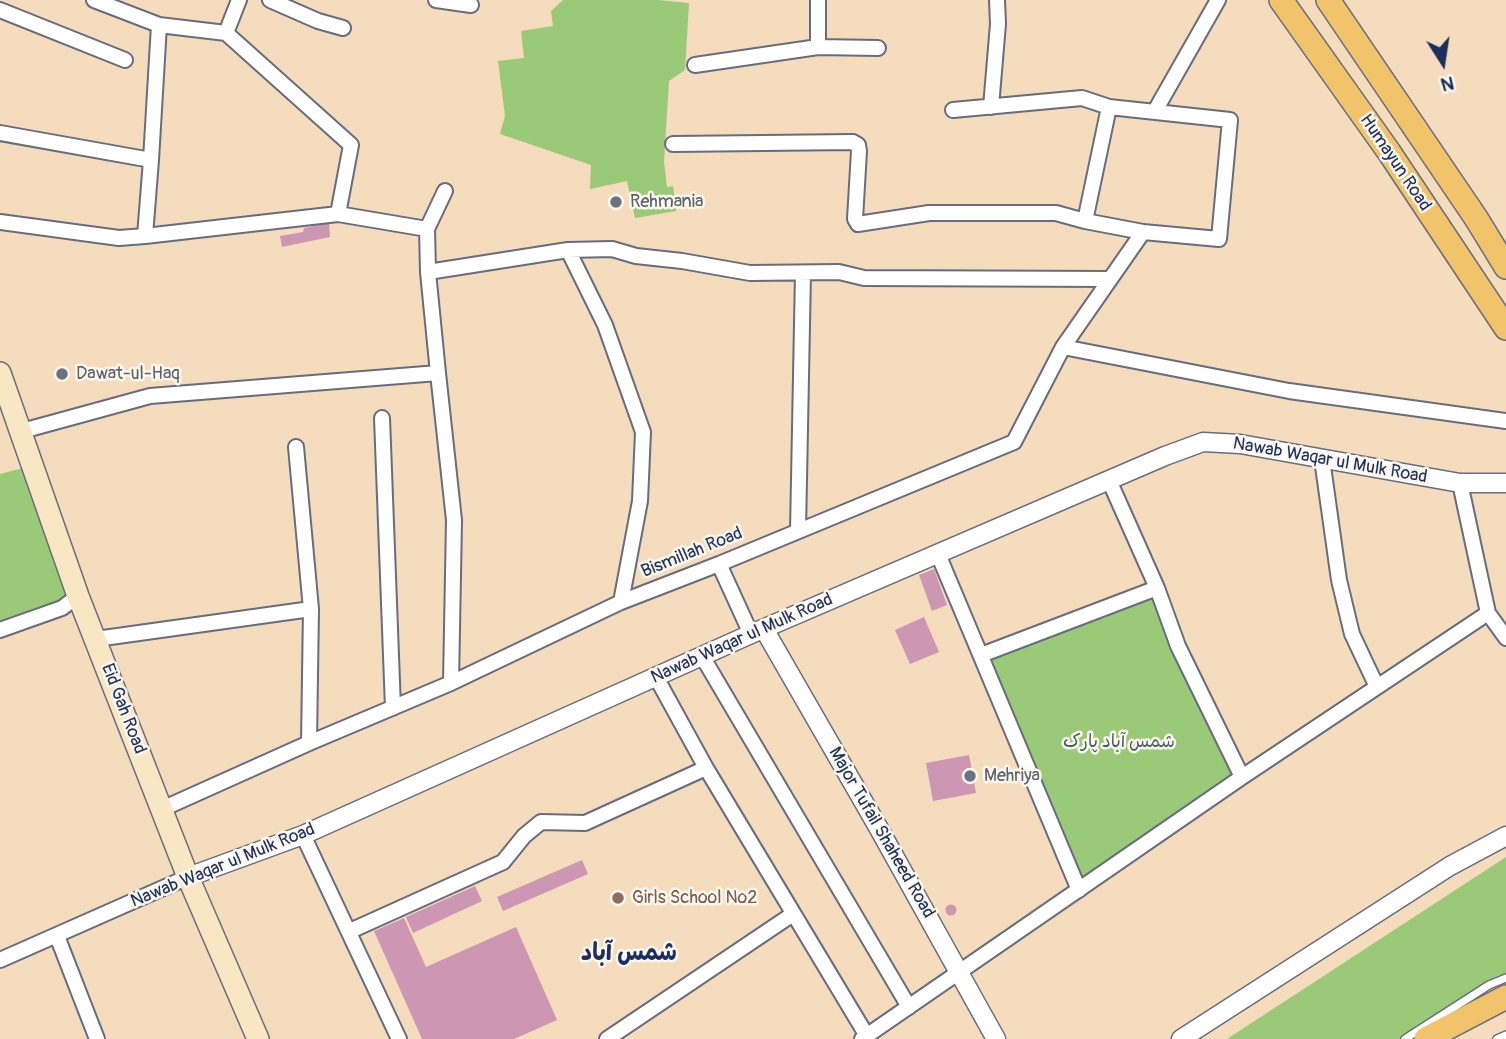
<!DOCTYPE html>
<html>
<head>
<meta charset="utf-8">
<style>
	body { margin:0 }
	#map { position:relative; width:1506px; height:1039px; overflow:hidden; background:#f4dcbd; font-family:Pangolin,sans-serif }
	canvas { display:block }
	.north { position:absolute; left:1408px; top:28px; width:70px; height:70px; -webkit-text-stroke:5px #fbf7ec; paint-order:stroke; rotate:168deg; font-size:19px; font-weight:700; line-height:28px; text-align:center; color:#1b2f5e }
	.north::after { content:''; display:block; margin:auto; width:24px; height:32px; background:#1b2f5e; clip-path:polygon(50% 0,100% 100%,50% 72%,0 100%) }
</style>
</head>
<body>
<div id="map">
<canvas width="1506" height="1039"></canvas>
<div class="north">N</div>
</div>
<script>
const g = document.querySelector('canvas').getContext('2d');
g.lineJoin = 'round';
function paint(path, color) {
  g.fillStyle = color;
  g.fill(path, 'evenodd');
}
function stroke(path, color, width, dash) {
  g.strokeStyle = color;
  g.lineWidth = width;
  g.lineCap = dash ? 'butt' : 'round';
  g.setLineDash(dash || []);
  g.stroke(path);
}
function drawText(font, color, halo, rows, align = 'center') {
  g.font = font + ' Pangolin,"Playpen Sans Arabic",sans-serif';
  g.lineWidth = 5;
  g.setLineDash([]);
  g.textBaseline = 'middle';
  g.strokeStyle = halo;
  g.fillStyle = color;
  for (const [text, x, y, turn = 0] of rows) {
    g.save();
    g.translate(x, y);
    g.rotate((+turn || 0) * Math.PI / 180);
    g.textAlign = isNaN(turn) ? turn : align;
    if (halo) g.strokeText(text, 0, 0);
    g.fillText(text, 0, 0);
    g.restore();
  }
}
paint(new Path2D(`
	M563 0H658L689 3 685 70 669 81 664 162 667 187 673 186 676 211 635 218 627 181 590 189 591 165 500 134 505 116 498 61 524 58 521 31 553 26 551 11Z
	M27 467 76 597 0 622V474Z
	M1154 594 1238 776 1080 886 986 658Z
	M1506 857V979L1410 1039H1227Z`), '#9ac977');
paint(new Path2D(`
	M329 223 330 237 282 247 280 236 303 232 304 228Z
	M934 569 947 605 932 611 919 575Z
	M924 617 939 652 910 664 895 630Z
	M969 755 976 793 933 801 926 763Z
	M582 860 588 874 503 911 497 897Z
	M475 886 482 901 413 933 406 917Z
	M945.5 910a5.5 5.5 0 1 1 11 0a5.5 5.5 0 1 1-11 0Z
	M404 918 426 967 516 927 557 1020 514 1039H422L374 931Z`), '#cd96b3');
const service = new Path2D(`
	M1405 1039 1489 985 1506 978
	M1497 1039 1506 1035`);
const minor = new Path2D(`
	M94 0 159 25 226 33
	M239 0 226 33 351 145 338 214 427 229
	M270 0 318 21 343 28
	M436 0 471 5
	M818 0V47
	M0 10 125 60
	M695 65 818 47 878 48
	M991 107 998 24 997 0
	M1109 107 1230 120 1219 239 1143 232 1085 221Z
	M953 110 1082 98 1109 107
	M1155 111 1218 0
	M0 133 151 160 145 236 338 214
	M673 144 853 142 858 145 859 151 855 219 858 224 929 213H1056L1085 221
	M151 160 159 25
	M445 191 427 229 428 272 568 250 612 249 636 256 682 261 750 273 839 272 864 278 1109 279
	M0 222 119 238 145 236
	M568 250 605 325 643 432 640 501 621 602
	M1063 347 1289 391 1506 421
	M438 373 454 520 451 683
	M382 418 393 708
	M22 431 150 396 438 373 428 272
	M296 447 311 609 309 743
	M1322 459 1339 580 1352 634 1377 687
	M1109 480 1157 588 1178 646 1242 777
	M1460 483 1488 613 1506 638
	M798 531 803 273
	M938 554 1079 890
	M719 564 751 634
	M0 630 62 608 78 596
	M96 639 311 609
	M981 655 1157 588
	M702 656 909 1007
	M656 677 706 768 867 1036
	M162 809 309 743 451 683 621 602 719 564 1014 442 1063 347 1143 232
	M303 835 399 1039
	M350 931 503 862 524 836 541 822 585 823 706 768
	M57 936 97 1039
	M0 960 188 877
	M607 1039 793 914
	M862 1039 1242 777 1488 613`);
const tertiary = new Path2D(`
	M764 629 878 827 996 1039
	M188 877 303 835 751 634 1165 456 1203 442 1240 444 1460 483H1506
	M1181 1039 1450 866 1506 836`);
const secondary = new Path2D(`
	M0 373 78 596 188 877 258 1039`);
const primary = new Path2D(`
	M1281 0 1389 152 1506 328
	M1328 0 1476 218 1506 267
	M1426 1039 1506 997`);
stroke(service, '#676c7f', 10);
stroke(minor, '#676c7f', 18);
stroke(tertiary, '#676c7f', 21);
stroke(secondary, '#676c7f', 24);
stroke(primary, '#676c7f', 26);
stroke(service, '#fff', 7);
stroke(minor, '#fff', 14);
stroke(tertiary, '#fff', 18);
stroke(secondary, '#f9e7c3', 21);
stroke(primary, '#f1c36a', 23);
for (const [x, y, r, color] of [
	[616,202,7,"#6b7280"],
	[62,374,7,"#6b7280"],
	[970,776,7,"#6b7280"],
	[618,898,7,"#8d6e63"]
]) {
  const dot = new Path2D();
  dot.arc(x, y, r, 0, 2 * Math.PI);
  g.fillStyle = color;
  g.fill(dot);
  stroke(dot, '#fbf7ec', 2.5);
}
drawText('18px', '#1b2f5e', '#fbf7ec', [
	["Humayun Road",1395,163,56],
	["Nawab Waqar ul Mulk Road",1330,461,10],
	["Bismillah Road",692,553,-22],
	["Nawab Waqar ul Mulk Road",742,639,-24],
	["Eid Gah Road",123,709,69],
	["Major Tufail Shaheed Road",881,833,60],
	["Nawab Waqar ul Mulk Road",223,866,-22]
]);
drawText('18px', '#5b616d', '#fbf7ec', [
	["Rehmania",630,202],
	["Dawat-ul-Haq",76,374],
	["Mehriya",984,776]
], 'left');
drawText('18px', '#415d66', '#fbf7ec', [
	["شمس آباد پارک",1119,742]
]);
drawText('18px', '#785e54', '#fbf7ec', [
	["Girls School No2",632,898]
], 'left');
drawText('bold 24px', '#1b2f5e', '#fbf7ec', [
	["شمس آباد",629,954]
]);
</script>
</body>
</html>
